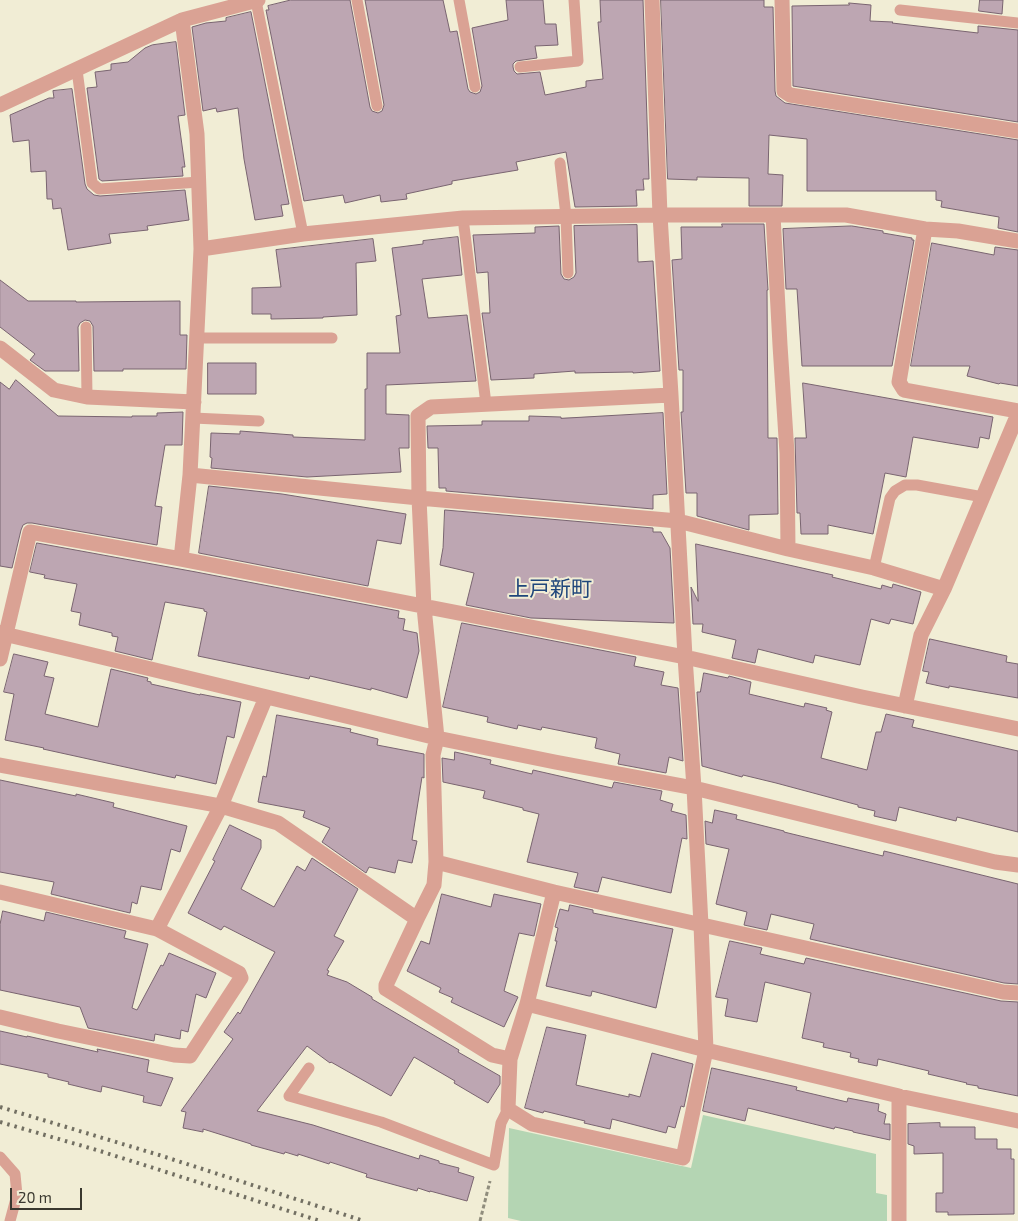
<!DOCTYPE html>
<html>
<head>
<meta charset="utf-8">
<style>
	body { margin:0 }
	#map { position:relative; width:1018px; height:1221px; overflow:hidden; background:#f1edd5; font-family:"Exo 2",sans-serif }
	canvas { display:block }
	.scale { position:absolute; left:10px; top:1188px; width:72px; height:22px; box-sizing:border-box; border:2px solid #3a382f; border-top:0; padding-left:6px; font-size:15px; line-height:18px; white-space:nowrap; color:#3a382f; -webkit-text-stroke:4px #f1edd5; paint-order:stroke }
</style>
</head>
<body>
<div id="map">
<canvas width="1018" height="1221"></canvas>
<div class="scale">20 m</div>
</div>
<script>
const g = document.querySelector('canvas').getContext('2d');
g.lineJoin = 'round';
function paint(path, color) {
  g.fillStyle = color;
  g.fill(path, 'evenodd');
}
function stroke(path, color, width, dash) {
  g.strokeStyle = color;
  g.lineWidth = width;
  g.lineCap = dash ? 'butt' : 'round';
  g.setLineDash(dash || []);
  g.stroke(path);
}
function drawText(font, color, halo, rows, align = 'center') {
  g.font = font + ' "Exo 2","Noto Sans JP",sans-serif';
  g.lineWidth = 4;
  g.setLineDash([]);
  g.textBaseline = 'middle';
  g.strokeStyle = halo;
  g.fillStyle = color;
  for (const [text, x, y, turn = 0] of rows) {
    g.save();
    g.translate(x, y);
    g.rotate((+turn || 0) * Math.PI / 180);
    g.textAlign = isNaN(turn) ? turn : align;
    if (halo) g.strokeText(text, 0, 0);
    g.fillText(text, 0, 0);
    g.restore();
  }
}
paint(new Path2D(`
	M703 1115 876 1154V1193L887 1195V1221H521L508 1218 509 1128 691 1168Z`), '#b4d5b3');
const building = new Path2D(`
	M291 0H350L370 107 372 111 378 113 382 111 384 105 365 0H443L450 32 457 31 468 89 470 92 476 94 480 92 482 86 472 28 508 20 506 0H543L545 24H556L558 45 535 46 537 58 516 61 513 64V67L514 71 517 74 540 72 545 95 586 87V81L603 79 598 22H601L600 0H643L649 179H643L644 190H636L637 206 575 207 566 152 516 162 518 170 452 181V184L406 194 407 199 381 202 380 195 345 203 343 195 304 201 266 10H269L268 6Z
	M661 0H764V7H773L775 91 776 96 785 103 1018 140V232L998 228 999 217 941 207 942 201 936 200V191H807V139L769 135 768 174 783 175 782 206H749V178L697 177V180L668 179Z
	M980 0H1003L1002 14 979 11Z
	M849 3 871 5 870 21 893 22 892 23 978 33V26L1018 30V122L793 86 792 6 849 5Z
	M251 12 289 204 281 205 283 216 255 220 244 159 238 108 217 112 216 108 203 111 192 27 206 23 226 21V18Z
	M176 42 185 115 178 116 185 167H182L183 176 102 181 99 179 87 88 97 87 95 72 111 70V64L128 62 145 48 152 45Z
	M72 89 85 184 87 189 94 195 100 196 185 190 189 220 147 226 148 230 109 234 111 243 68 250 61 208 53 209 52 199H47L46 171 31 172 29 140 13 142 10 115 49 98H54L53 91Z
	M722 224H764L768 290H767L768 438H777L778 514 749 515V530L697 516V493H686L681 412H683V370H679L672 260 682 259 681 227H722Z
	M637 225 638 262 653 261 660 371 633 373V372L575 373V371L534 374V378L491 380 482 313H490L488 272 477 273 473 235 535 233V227L559 226 561 274 564 279 569 280 574 277 576 273 574 226Z
	M852 226 883 231V233L912 238V240H914L892 366H802L797 289H786L783 229Z
	M458 237 462 275 422 279 428 318 467 315 476 381 386 385V414L409 415V448H399L401 472 307 477 211 468 212 458 210 457 211 433 240 434V431L293 435V437L365 440V389H367V353H400L396 316 401 315 392 248 423 244V241Z
	M373 239 376 261 356 263 357 315 323 317V318L271 319V314H252V288L281 287 276 250Z
	M932 243 994 255 995 247 1018 250V386L1000 383 999 384 967 376 970 366H911Z
	M0 280 28 301H76V302L180 301V335H187L186 369H123V371H94L93 326 90 321 85 320 80 323 78 327 79 371H45L30 360 35 354 0 327Z
	M208 363H256V394H208Z
	M16 380 58 416 132 417V416H157V413L183 412 182 445H165L155 506 162 507 157 545 32 523H27L23 525 21 530 12 568 0 566V382L9 389Z
	M803 383 993 417 989 439 980 437 978 448 913 437 906 477 885 473 873 534 828 525V534H801L800 513H797L795 438H806Z
	M663 413 667 494 653 495V509L446 491V488H439L438 448H428L427 426 482 425V421H529V416L561 417V418Z
	M209 486 282 494 406 514 401 544 377 540 368 586 199 553Z
	M445 510 653 528V532H661L670 548 674 623 531 618 466 605 474 573 440 565 443 548Z
	M37 543 196 572 399 611 398 618 405 619 403 630 417 633 419 651 407 698 371 688V690L310 676 309 679 198 656 207 612 204 611V609L165 602 152 660 115 651 118 637 112 636V633L79 625 81 613 71 611 77 584 44 578 45 575 30 572Z
	M696 544 833 575 832 577 881 589 882 585 892 588 893 584 921 592 913 624 891 619 889 624 871 619 860 665 815 655 813 663 758 649 755 663 732 658 736 640 702 632 703 624H693L691 587 698 601Z
	M462 623 636 657 634 666 664 672 661 685 678 688 683 761 669 757 666 773 618 764 620 754 595 748 597 738 542 727 541 730 518 725 517 729 487 722 488 717 443 707Z
	M930 639 1007 656 1006 662 1018 664V698L949 686V688L926 683 929 672 923 671Z
	M14 654 48 662 44 676 54 678 45 714 98 727 111 669 148 678 147 681 151 682V684L200 695V694L241 702 234 738 227 736 216 784 176 775 175 778 43 749 44 748 5 740 14 694 4 692Z
	M704 673 728 678 729 676 751 682 749 694 804 707 805 703 827 708 826 710 832 712 821 758 840 763 867 770 876 732H881L886 714 914 720 912 727 1018 751V832L957 817 956 821 899 807 896 821 874 816 875 811 858 807V805L776 783 743 775 742 777 702 766 697 692H700Z
	M277 715 351 729 350 732 378 739 377 745 424 754V778L422 777 412 840 417 841 412 863 398 860 395 873 369 867 366 873 322 842 330 828 303 817 305 811 258 802 263 776 266 777Z
	M455 752 491 760 490 764 532 774 533 770 612 788 614 782 662 791 660 800 673 804 671 811 686 815 687 839 682 838 671 893 602 877 598 892 574 887 578 873 527 862 539 814 523 810V808L483 798 485 791 443 782 442 758 454 760Z
	M0 780 76 796V794L114 803 113 807 187 826 180 852 171 849 161 890 141 886 137 904 132 902 130 913 51 894 54 882 0 872Z
	M715 810 737 815 736 819 784 831V832L883 856 884 851 1018 884V984L1004 983 810 939 814 924 771 914 767 930 744 925 747 912 716 904 729 849 706 844 705 821 712 823Z
	M230 825 261 840V848L241 889 274 907 297 866 305 871 312 858 358 889 334 936 344 941 327 970 329 971 327 975 347 982 372 997V999L459 1050 458 1052 500 1076V1084L488 1103 454 1083 455 1081 414 1057 391 1096 331 1062 330 1063 307 1046 257 1111 313 1125 419 1159 420 1155 439 1161V1163L459 1168 458 1172 474 1177 467 1201 430 1191V1192L418 1188 417 1191 366 1177 367 1174 330 1162 329 1164 298 1154V1156L285 1152 284 1154 251 1145V1144L203 1129V1132L183 1128 186 1112 181 1111 233 1039 224 1032 238 1012 240 1014 275 952 224 926 221 930 188 913 215 861 213 860Z
	M442 894 491 907 494 894 541 904 534 936 519 933 504 991 518 997 504 1027 451 1002 453 998 439 992 441 988 407 971 421 941 429 944Z
	M570 905 593 910V913L673 929 656 1008 592 991 591 996H589L546 986 557 941H555L558 928 555 927 560 909 568 911Z
	M3 911 44 921 46 912 126 931 124 938 148 944 132 1008 137 1010 161 965 163 966 169 953 216 973 206 998 196 994 188 1032 181 1030 180 1039 155 1034 154 1041 88 1028 80 1007 0 990V925Z
	M730 941 762 948 760 954 804 964 806 958 1001 1001 1018 1002V1096L978 1088V1086L966 1084 967 1083 928 1074 929 1071 878 1059 877 1066 858 1062 859 1059 850 1057 851 1053 823 1047 824 1043 802 1038 811 993 765 982 757 1022 725 1016 728 999 716 997Z
	M547 1027 586 1035 576 1085 629 1097V1094L640 1097 652 1053 693 1064 684 1107 681 1106 675 1128 668 1126 666 1133 612 1119 610 1129 584 1123 585 1121 544 1111 543 1113 525 1108Z
	M0 1031 27 1037V1036L98 1052 97 1049 149 1060 147 1072 173 1078 161 1106 143 1102 144 1096 102 1086 101 1092 68 1084 69 1082 48 1077V1074L0 1064Z
	M712 1068 797 1087 796 1090 847 1102 848 1098 879 1104 878 1111 886 1114 884 1124H890V1140L853 1132V1131L835 1127 834 1129 748 1108 745 1121 703 1111Z
	M940 1123V1127H975V1139H997V1149H1011V1159H1014V1214L948 1215V1212H936V1193H943V1153L914 1154V1146L908 1144V1124Z`);
paint(building, '#bda6b2');
stroke(building, '#796470', 1);
stroke(new Path2D(`
	M480 1221 490 1181`), '#908d7d', 3, [4, 2.5]);
stroke(new Path2D(`
	M357 0 377 106
	M459 0 475 87
	M256 1 303 234
	M900 10 1018 23
	M520 67 578 61 574 0
	M77 70 92 183 99 189 199 182
	M560 163 566 216 568 273
	M463 218 486 404
	M86 327 87 397
	M197 338H332
	M193 418 259 421
	M874 568 890 498 895 491 905 485H917L983 497
	M309 1068 289 1096 381 1122 494 1165 501 1123 508 1109
	M0 1157 15 1174 17 1195 10 1221`), '#daa294', 11);
stroke(new Path2D(`
	M652 0 660 215 671 395 685 657 694 788 701 925 706 1050 899 1096 1018 1121
	M782 0 784 91 790 95 1018 131
	M0 105 182 20 258 0
	M773 215 780 345 787 453 788 549
	M925 229 899 382 904 390 1018 411
	M201 249 303 234 463 218 660 215H846L925 229 958 231 1018 241
	M0 348 54 390 87 397 194 402
	M190 475 419 498 678 521 788 549 874 568 944 589
	M181 559 190 475 201 249 197 134 182 20
	M0 633 72 650 437 738 555 762 694 788 995 862 1018 865
	M0 659 30 532 181 559 685 657 862 697 1018 729
	M905 706 921 635 944 589 1018 414
	M0 765 221 806 278 823 417 919
	M436 862 433 755 437 738 424 607 419 498 418 416 431 407 671 395
	M436 862 554 892 527 1004 510 1059 492 1055 386 989V985L417 919 434 885Z
	M0 892 157 929 239 973 241 978 190 1056 174 1055 58 1031 0 1017
	M554 892 1003 992 1018 993
	M157 929 221 806 266 697
	M510 1059 508 1109 532 1124 683 1158 706 1050 527 1004
	M899 1096V1221`), '#daa294', 15);
stroke(new Path2D(`
	M0 1107 159 1155 364 1221
	M0 1122 100 1151 320 1221`), '#726f62', 4, [2.5, 5]);
drawText('21px', '#1f467b', '#f1edd5', [
	["上戸新町",550,589]
]);
</script>
</body>
</html>
